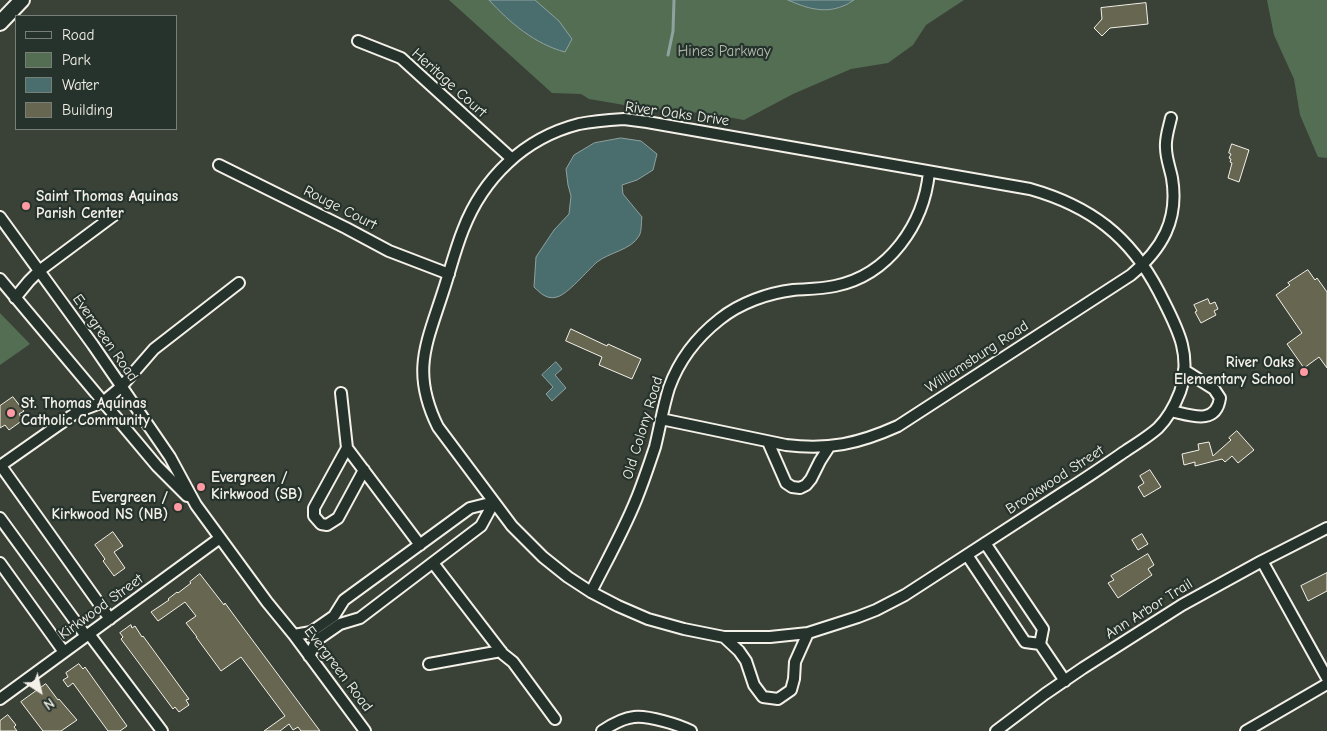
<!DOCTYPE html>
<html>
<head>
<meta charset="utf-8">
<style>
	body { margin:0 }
	#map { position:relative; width:1327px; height:731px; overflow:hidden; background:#3a4238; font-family:"Comic Neue",sans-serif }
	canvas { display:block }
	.legend { position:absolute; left:15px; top:15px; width:162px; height:115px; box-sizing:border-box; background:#26332d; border:1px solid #787f78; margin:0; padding:6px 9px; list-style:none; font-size:15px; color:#f4f1e8 }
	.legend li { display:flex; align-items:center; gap:10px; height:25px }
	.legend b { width:25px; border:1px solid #787f78 }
	.north { position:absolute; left:15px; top:666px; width:50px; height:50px; -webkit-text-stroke:4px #26332d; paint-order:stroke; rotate:145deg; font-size:14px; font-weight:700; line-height:20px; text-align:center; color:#f4f1e8 }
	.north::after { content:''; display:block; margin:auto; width:18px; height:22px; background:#f4f1e8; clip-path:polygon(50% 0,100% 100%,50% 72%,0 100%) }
</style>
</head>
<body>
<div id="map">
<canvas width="1327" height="731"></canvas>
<ul class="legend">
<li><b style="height:6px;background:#26332d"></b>Road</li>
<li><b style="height:14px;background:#546e54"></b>Park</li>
<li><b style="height:14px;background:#4a6e6e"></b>Water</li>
<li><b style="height:14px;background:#676651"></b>Building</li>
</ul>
<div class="north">N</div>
</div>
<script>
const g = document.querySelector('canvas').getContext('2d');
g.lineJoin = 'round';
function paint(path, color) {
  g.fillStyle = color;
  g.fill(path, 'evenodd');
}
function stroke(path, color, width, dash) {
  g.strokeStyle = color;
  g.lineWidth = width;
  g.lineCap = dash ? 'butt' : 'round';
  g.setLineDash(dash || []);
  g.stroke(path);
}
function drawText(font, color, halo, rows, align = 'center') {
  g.font = font + ' "Comic Neue",sans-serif';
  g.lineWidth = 4.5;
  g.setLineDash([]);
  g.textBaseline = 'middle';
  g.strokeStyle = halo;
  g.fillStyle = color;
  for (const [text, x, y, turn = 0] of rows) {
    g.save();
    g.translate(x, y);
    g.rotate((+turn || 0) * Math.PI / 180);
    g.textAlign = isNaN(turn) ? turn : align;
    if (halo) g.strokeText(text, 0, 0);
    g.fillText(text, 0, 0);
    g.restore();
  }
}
paint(new Path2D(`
	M449 0H964L926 25 913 45 888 63 851 69 793 94 744 120 711 114 636 107 589 99 581 94 552 93Z
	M1267 0H1327V158L1318 157 1300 115 1294 79 1274 35Z
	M0 313 30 344 0 365Z`), '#546e54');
const water = new Path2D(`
	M489 0H535L559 21 572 39 565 52C535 44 510 23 489 0Z
	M788 0H854C850 2 847 5 843 6 824 14 806 8 788 0Z
	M621 138 641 141 657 154 653 170 637 180 622 185 623 194 642 217C641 222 642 231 639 236 631 250 610 252 597 262 587 271 568 294 557 297 547 300 540 293 534 287L536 257 554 230 569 214 571 196 568 185 566 169 574 155 594 143Z
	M556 362 562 369 555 375 566 388 552 401 546 394 553 387 542 375Z`);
paint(water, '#4a6e6e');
stroke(water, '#8ea29f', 1);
stroke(new Path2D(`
	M668 55 673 31 674 0`), '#8ea29f', 3);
const building = new Path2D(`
	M1146 3 1148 24 1110 28 1102 36 1094 28 1102 19 1101 8Z
	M1232 144 1249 150 1239 182 1228 178 1232 163 1230 162 1231 159 1229 158 1231 154 1229 153Z
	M1308 270 1315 280 1317 278 1327 292V368L1319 357 1304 368 1287 344 1302 333 1276 295 1290 285 1288 283Z
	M1208 299 1210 304 1215 302 1218 309 1214 311 1216 315 1201 323 1195 312 1197 311 1194 305Z
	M571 329 607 346 608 344 641 359 632 379 599 365 602 357 566 341Z
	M13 397 24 411 19 414 23 420 9 430 5 425 0 428V406Z
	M1237 431 1254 450 1238 463 1232 456 1225 462 1222 459 1195 466V462L1184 465 1182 454 1199 450 1198 444 1209 442 1213 456 1231 440 1229 438Z
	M1150 470 1161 487 1144 497 1138 487 1144 483 1140 476Z
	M113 532 123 546 114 552 125 568 114 576 103 561 105 559 95 545Z
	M1142 534 1148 544 1138 550 1132 540Z
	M1148 554 1154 565 1148 569 1152 575 1118 598 1108 583 1114 580 1111 576Z
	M1327 573V591L1308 601 1301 586Z
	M200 574 224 605 225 603 236 618 320 731H301L298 727 293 730 289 724 280 731H264L285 716 241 657 221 671 196 637H197L186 623 196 616 185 602 158 621 151 612 169 600 168 599 177 592 178 593 191 583 190 582Z
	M131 625 132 628 135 626 142 637 143 636 189 699 186 700 189 705 179 712 175 707 173 709 121 639 123 637 120 633Z
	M79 664 83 669 85 667 127 726 120 731H108L73 683 68 687 63 680 68 677 66 673Z
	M46 684 58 700 59 699 77 720 61 731H43L21 702Z
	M8 715 16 725 14 727 17 731H0V721Z`);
paint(building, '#676651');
stroke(building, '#f4f1e8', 1);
const minor = new Path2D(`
	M358 41 401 58 512 159
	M624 119 647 122 1030 189C1090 206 1130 236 1159 292 1176 326 1193 353 1180 392 1175 405 1168 418 1158 428 1149 436 1138 443 1127 450 1108 463 1088 477 1067 490 1013 525 959 560 905 595L876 610 858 617 808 633 770 637H724L684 629 648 619 618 606 591 592 568 577 543 557 512 526 438 427C411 372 426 345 443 292 450 271 455 250 463 230 483 178 524 138 579 124 594 121 609 120 624 119Z
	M219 165 346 228 389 251 449 274
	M0 217 93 345 170 457 196 505 267 602 294 635 365 731
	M0 279 157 466 187 496
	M15 298 29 281 39 271 113 216
	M341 393 347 448 420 545
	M1171 411C1190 415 1216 426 1220 398L1214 389 1184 370
	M661 419 786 445C829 450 858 444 898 426L1131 275C1162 249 1179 220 1172 178 1170 168 1166 158 1166 148 1165 138 1169 127 1171 118
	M768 442 786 483 792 487 800 488 806 485 811 479 820 461 829 447
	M347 448 314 508V516L321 524 327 525 338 518 364 470
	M0 466 77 412 103 402 121 387 154 349 239 283
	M1 466 110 619
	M0 518 86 636
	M985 543 1043 629 1040 644 1065 681
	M967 555 1025 642 1040 644
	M1262 561 1327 678
	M0 563 64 652
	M433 563 503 654 513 662 555 719
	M591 592C606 562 623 532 636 500 643 483 649 465 655 447 660 427 663 407 669 388 679 360 697 337 720 319 740 303 768 293 793 290 807 289 821 289 835 286 889 275 924 224 929 172
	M89 634 162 731
	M294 635 311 632 334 616 344 600 470 508 494 502 481 526 360 618 340 624 317 640 309 656
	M724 637 739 651 746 661 754 685 763 697 778 699 791 690 794 679 795 662 808 633
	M429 664 501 651
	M0 699 220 538
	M602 731C611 725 623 718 634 717 647 715 680 725 691 731
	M996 731 1045 694 1083 668 1182 605 1262 561 1327 528
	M1246 731 1327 684`);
const major = new Path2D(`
	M0 23 22 0`);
stroke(minor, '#f4f1e8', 14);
stroke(major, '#f4f1e8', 18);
stroke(minor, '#26332d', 10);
stroke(major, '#26332d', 14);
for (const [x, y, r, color] of [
	[26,206,5,"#ff9aa2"],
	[1304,372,5,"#ff9aa2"],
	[11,413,5,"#ff9aa2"],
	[201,487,5,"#ff9aa2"],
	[178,507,5,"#ff9aa2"]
]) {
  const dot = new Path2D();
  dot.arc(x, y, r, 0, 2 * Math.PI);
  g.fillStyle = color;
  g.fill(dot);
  stroke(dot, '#26332d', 2);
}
drawText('15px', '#b4bdad', '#26332d', [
	["Hines Parkway",724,52]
]);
drawText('15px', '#f4f1e8', '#26332d', [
	["Heritage Court",449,83,42],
	["River Oaks Drive",677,114,8],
	["Rouge Court",340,208,27],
	["Evergreen Road",105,338,55],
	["Williamsburg Road",977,357,-33],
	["Old Colony Road",643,428,-73],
	["Brookwood Street",1055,480,-33],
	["Kirkwood Street",101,607,-36],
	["Ann Arbor Trail",1149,609,-32],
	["Evergreen Road",338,669,53]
]);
drawText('bold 15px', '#f4f1e8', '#26332d', [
	["Saint Thomas Aquinas",36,197],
	["Parish Center",36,214],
	["River Oaks",1294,363,"right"],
	["Elementary School",1294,380,"right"],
	["St. Thomas Aquinas",21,404],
	["Catholic Community",21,421],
	["Evergreen /",211,478],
	["Kirkwood (SB)",211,495],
	["Evergreen /",168,498,"right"],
	["Kirkwood NS (NB)",168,515,"right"]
], 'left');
</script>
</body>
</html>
